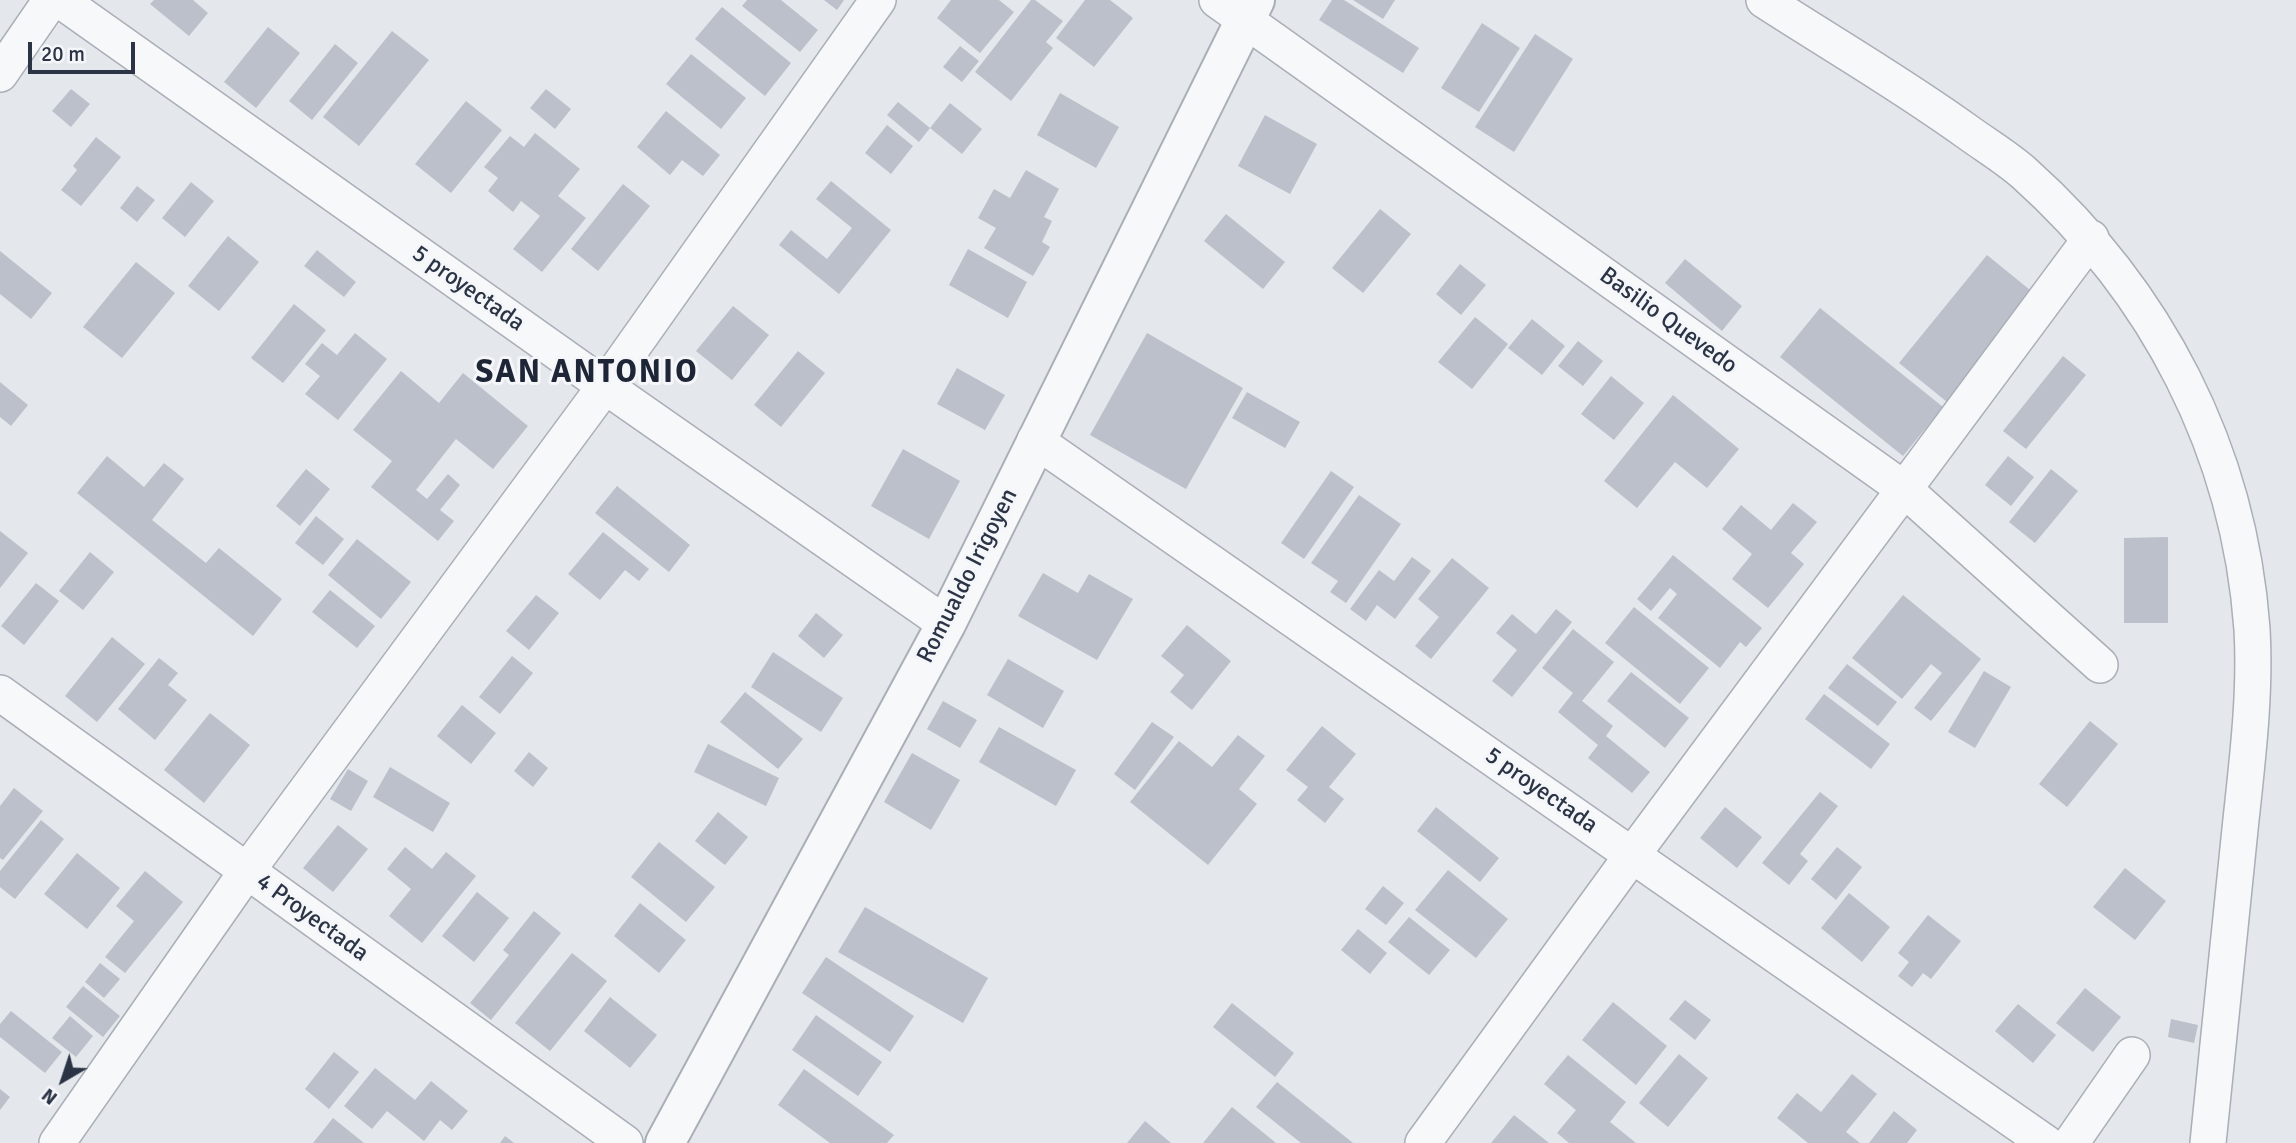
<!DOCTYPE html>
<html>
<head>
<meta charset="utf-8">
<style>
	body { margin:0 }
	#map { position:relative; width:2296px; height:1143px; overflow:hidden; background:#e4e7ec; font-family:Signika,sans-serif }
	canvas { display:block }
	.north { position:absolute; left:28px; top:1045px; width:70px; height:70px; -webkit-text-stroke:5px #f4f6f9; paint-order:stroke; rotate:219deg; font-size:19px; font-weight:700; line-height:28px; text-align:center; color:#2b3445 }
	.north::after { content:''; display:block; margin:auto; width:24px; height:32px; background:#2b3445; clip-path:polygon(50% 0,100% 100%,50% 72%,0 100%) }
	.scale { position:absolute; left:28px; top:42px; width:107px; height:32px; box-sizing:border-box; border:4px solid #2b3445; border-top:0; padding-left:9px; font-size:21px; line-height:24px; white-space:nowrap; color:#2b3445; -webkit-text-stroke:5px #f4f6f9; paint-order:stroke }
</style>
</head>
<body>
<div id="map">
<canvas width="2296" height="1143"></canvas>
<div class="north">N</div>
<div class="scale">20 m</div>
</div>
<script>
const g = document.querySelector('canvas').getContext('2d');
g.lineJoin = 'round';
function paint(path, color) {
  g.fillStyle = color;
  g.fill(path, 'evenodd');
}
function stroke(path, color, width, dash) {
  g.strokeStyle = color;
  g.lineWidth = width;
  g.lineCap = dash ? 'butt' : 'round';
  g.setLineDash(dash || []);
  g.stroke(path);
}
function drawText(font, color, halo, rows, align = 'center') {
  g.font = font + ' Signika,sans-serif';
  g.lineWidth = 6;
  g.setLineDash([]);
  g.textBaseline = 'middle';
  g.strokeStyle = halo;
  g.fillStyle = color;
  for (const [text, x, y, turn = 0] of rows) {
    g.save();
    g.translate(x, y);
    g.rotate((+turn || 0) * Math.PI / 180);
    g.textAlign = isNaN(turn) ? turn : align;
    if (halo) g.strokeText(text, 0, 0);
    g.fillText(text, 0, 0);
    g.restore();
  }
}
paint(new Path2D(`
	M154 0H193L208 13 189 36 150 4Z
	M747 0H781L818 30 800 52 742 6Z
	M824 0H844L837 10Z
	M951 0H999L1014 12 980 53 937 18Z
	M1031 0H1035L1063 21 1046 42 1053 48 1011 101 975 72Z
	M1085 0H1110L1133 18 1094 67 1056 38Z
	M1332 0H1344L1419 48 1403 73 1319 20Z
	M1353 0H1395L1383 19Z
	M722 7 791 63 765 96 695 39Z
	M1482 23 1520 48 1479 112 1441 88Z
	M268 27 300 53 256 108 224 82Z
	M392 31 429 60 359 146 323 117Z
	M1535 34 1573 59 1514 152 1475 127Z
	M335 44 358 63 312 120 289 101Z
	M960 46 979 61 962 82 943 67Z
	M691 54 746 98 721 129 666 84Z
	M71 89 90 104 71 127 52 111Z
	M546 89 571 109 555 129 530 108Z
	M1060 93 1119 127 1096 168 1037 135Z
	M466 101 502 130 451 193 415 164Z
	M898 102 930 128 919 142 887 115Z
	M950 103 982 129 962 154 930 128Z
	M666 111 720 155 703 176 682 160 670 175 637 147Z
	M1265 115 1317 144 1290 194 1238 166Z
	M887 125 913 146 891 174 865 153Z
	M535 133 580 169 558 196 586 218 542 272 513 249 540 216 521 201 513 212 488 191 498 178 484 167 510 136 524 147Z
	M96 137 121 157 81 206 61 190 77 170 73 166Z
	M1026 170 1059 189 1044 217 1052 221 1042 242 1050 247 1033 276 984 248 996 228 978 218 994 189 1010 198Z
	M831 181 891 230 839 294 779 245 791 230 827 259 852 228 816 199Z
	M191 182 214 201 185 237 162 218Z
	M623 184 650 206 598 271 571 249Z
	M137 186 155 200 137 222 120 208Z
	M1380 209 1411 234 1363 293 1332 268Z
	M1226 214 1285 262 1263 289 1204 241Z
	M228 236 259 262 219 311 188 286Z
	M968 249 1027 282 1008 318 949 285Z
	M317 250 356 282 344 297 304 266Z
	M0 251 52 293 31 319 0 294Z
	M1987 255 2035 294 1947 402 1899 363Z
	M1685 259 1742 306 1722 331 1665 283Z
	M136 262 175 293 122 358 83 327Z
	M1460 264 1486 285 1461 315 1436 294Z
	M294 304 326 330 283 383 251 358Z
	M733 306 769 335 732 380 696 351Z
	M1820 308 1943 407 1903 456 1780 357Z
	M1475 317 1508 344 1472 389 1438 362Z
	M1532 319 1565 346 1542 375 1508 348Z
	M355 333 387 359 338 420 305 394 320 376 305 364 322 343 337 355Z
	M1147 333 1243 388 1186 489 1090 435Z
	M1578 341 1603 361 1583 386 1558 366Z
	M798 351 825 373 781 427 754 405Z
	M2063 356 2086 375 2026 449 2003 431Z
	M957 368 1005 395 985 430 937 404Z
	M401 371 439 403 463 373 528 426 493 469 456 439 416 490 427 499 448 474 460 485 440 510 454 521 438 541 371 487 392 461 353 430Z
	M1611 376 1644 403 1614 440 1581 414Z
	M0 382 28 405 11 426 0 417Z
	M1247 392 1300 422 1285 448 1232 418Z
	M1673 395 1739 449 1707 488 1675 462 1637 508 1604 481Z
	M903 449 960 481 929 539 871 506Z
	M107 456 144 487 164 463 184 479 152 520 206 563 219 548 282 599 253 636 77 493Z
	M2008 456 2034 477 2011 506 1985 485Z
	M306 469 330 489 300 526 276 506Z
	M2051 469 2078 491 2035 543 2009 522Z
	M1331 471 1354 487 1304 559 1281 543Z
	M617 486 690 545 669 572 595 513Z
	M1359 495 1401 524 1346 603 1330 592 1338 581 1311 563Z
	M1793 503 1817 522 1791 553 1804 564 1768 608 1732 579 1752 554 1722 529 1741 505 1771 530Z
	M316 516 344 539 323 565 295 543Z
	M0 531 28 553 0 588Z
	M603 532 649 569 639 581 625 570 600 600 568 574Z
	M2168 537V623H2124V538Z
	M357 539 411 582 381 619 328 575Z
	M90 552 114 572 83 610 59 591Z
	M1673 555 1762 628 1746 647 1740 642 1720 668 1658 618 1677 594 1670 588 1651 611 1637 599Z
	M1412 557 1431 571 1395 619 1377 605 1366 621 1350 609 1379 570 1394 581Z
	M1452 558 1489 588 1431 659 1415 646 1439 617 1418 599Z
	M1043 573 1078 593 1089 574 1133 599 1097 660 1018 616Z
	M36 583 59 601 24 645 1 626Z
	M330 590 375 626 357 648 312 612Z
	M536 595 559 613 529 650 506 631Z
	M1903 595 1981 659 1931 721 1914 708 1942 673 1931 664 1902 699 1852 658Z
	M1634 607 1709 668 1680 704 1605 643Z
	M1556 609 1572 622 1512 697 1492 681 1517 650 1496 633 1512 614 1536 634Z
	M816 613 843 635 824 658 798 636Z
	M1187 625 1231 661 1192 710 1170 692 1184 675 1161 656Z
	M1573 629 1614 662 1582 701 1613 726 1606 736 1650 772 1632 793 1588 758 1598 745 1558 712 1573 693 1542 668Z
	M112 637 145 664 97 722 65 696Z
	M773 652 843 698 821 732 751 687Z
	M512 656 533 673 500 714 479 697Z
	M159 658 178 673 168 685 187 700 155 740 118 709Z
	M1008 659 1064 691 1043 728 987 695Z
	M1847 664 1897 702 1878 726 1828 688Z
	M1984 671 2011 687 1975 748 1948 732Z
	M1631 672 1689 718 1665 748 1607 701Z
	M745 692 803 739 778 769 720 722Z
	M1824 694 1890 744 1871 769 1805 719Z
	M943 701 977 720 960 748 927 729Z
	M462 705 496 733 471 764 437 736Z
	M210 713 250 745 204 803 164 770Z
	M2090 721 2118 744 2067 807 2039 784Z
	M1152 722 1174 737 1135 790 1114 774Z
	M1322 726 1356 754 1329 787 1344 799 1325 823 1297 800 1308 787 1286 770Z
	M999 727 1076 770 1056 806 979 762Z
	M1238 735 1265 756 1239 789 1257 804 1208 865 1130 802 1179 741 1212 767Z
	M708 744 779 778 766 806 694 772Z
	M529 752 548 768 533 787 514 771Z
	M912 753 960 780 931 830 884 802Z
	M390 767 450 803 433 832 373 797Z
	M348 769 368 781 351 811 330 799Z
	M14 788 43 811 3 860 0 858V806Z
	M1820 792 1838 806 1800 854 1808 861 1789 885 1762 863Z
	M1436 807 1499 858 1480 882 1417 831Z
	M1725 807 1762 837 1737 868 1700 838Z
	M718 812 748 837 725 865 695 841Z
	M41 820 64 839 15 899 0 887V871Z
	M338 825 368 849 333 892 303 868Z
	M659 842 715 887 686 922 631 877Z
	M405 847 432 869 446 852 476 876 422 943 389 916 411 889 387 869Z
	M1837 847 1862 867 1836 900 1811 879Z
	M77 853 120 888 87 929 44 894Z
	M2125 868 2166 901 2135 940 2093 907Z
	M1448 870 1508 919 1476 958 1415 910Z
	M145 871 183 902 125 973 105 957 134 921 116 906Z
	M1383 886 1404 903 1386 925 1365 909Z
	M477 892 509 918 474 962 442 936Z
	M1849 893 1890 927 1862 962 1821 928Z
	M640 903 686 940 659 973 614 936Z
	M865 907 988 978 963 1023 838 952Z
	M534 911 561 933 491 1020 470 1003 509 955 503 950Z
	M1928 915 1961 941 1931 979 1923 973 1912 987 1898 976 1909 962 1898 953Z
	M1409 917 1450 950 1429 975 1388 942Z
	M1358 929 1387 953 1370 974 1341 950Z
	M572 953 607 981 550 1051 515 1023Z
	M826 957 914 1016 890 1052 802 993Z
	M100 963 120 979 104 998 85 982Z
	M83 986 120 1016 103 1037 66 1007Z
	M2085 988 2121 1017 2093 1052 2056 1023Z
	M610 997 657 1035 630 1068 584 1031Z
	M1685 1000 1711 1020 1695 1040 1669 1019Z
	M1613 1002 1667 1046 1636 1085 1582 1040Z
	M1232 1003 1294 1053 1275 1077 1213 1027Z
	M2018 1004 2056 1035 2033 1063 1995 1031Z
	M11 1011 62 1052 45 1073 0 1037V1024Z
	M816 1015 882 1062 858 1096 792 1050Z
	M70 1016 93 1036 76 1057 52 1038Z
	M2171 1019 2198 1025 2194 1043 2168 1037Z
	M334 1052 359 1072 329 1109 305 1089Z
	M1679 1054 1708 1078 1668 1127 1639 1103Z
	M1568 1055 1626 1102 1610 1122 1636 1143H1569L1557 1133 1576 1110 1544 1084Z
	M375 1068 415 1100 431 1081 468 1111 452 1130 440 1120 424 1141 387 1111 372 1129 344 1106Z
	M804 1069 894 1135 887 1143H830L778 1105Z
	M1852 1074 1877 1094 1846 1132 1860 1143H1808L1777 1118 1797 1093 1821 1112Z
	M1277 1082 1353 1143H1301L1256 1107Z
	M0 1089 10 1097 0 1110Z
	M1232 1107 1276 1143H1203Z
	M1894 1111 1917 1130 1907 1143H1869Z
	M1514 1115 1549 1143H1491Z
	M333 1118 364 1143H313Z
	M1145 1121 1171 1143H1127Z
	M505 1136 514 1143H500Z`), '#bbc0ca');
const minor = new Path2D(`
	M60 0 605 386 946 624
	M1217 0 1904 489 2100 665
	M1764 0C1832 44 1903 85 1969 133 1987 146 2007 158 2024 173 2157 292 2239 450 2252 629 2256 699 2246 770 2239 839 2229 940 2218 1042 2208 1143
	M0 74 51 0
	M1035 440 2046 1143
	M0 693 625 1143
	M57 1143 247 871 605 386 878 0
	M1423 1143 1633 854 2091 238
	M2071 1143 2132 1055`);
const tertiary = new Path2D(`
	M665 1143 946 624 1255 0`);
stroke(minor, '#a9aeb7', 38);
stroke(tertiary, '#a9aeb7', 42);
stroke(minor, '#f7f8fa', 35);
stroke(tertiary, '#f7f8fa', 38);
drawText('24px', '#2b3445', '#f4f6f9', [
	["5 proyectada",468,289,35],
	["Basilio Quevedo",1668,321,36],
	["Romualdo Irigoyen",968,576,-63],
	["5 proyectada",1541,791,35],
	["4 Proyectada",312,918,36]
]);
g.letterSpacing = '2px';
drawText('bold 32px', '#1d2536', '#f4f6f9', [
	["SAN ANTONIO",587,374]
]);
g.letterSpacing = '0px';
</script>
</body>
</html>
